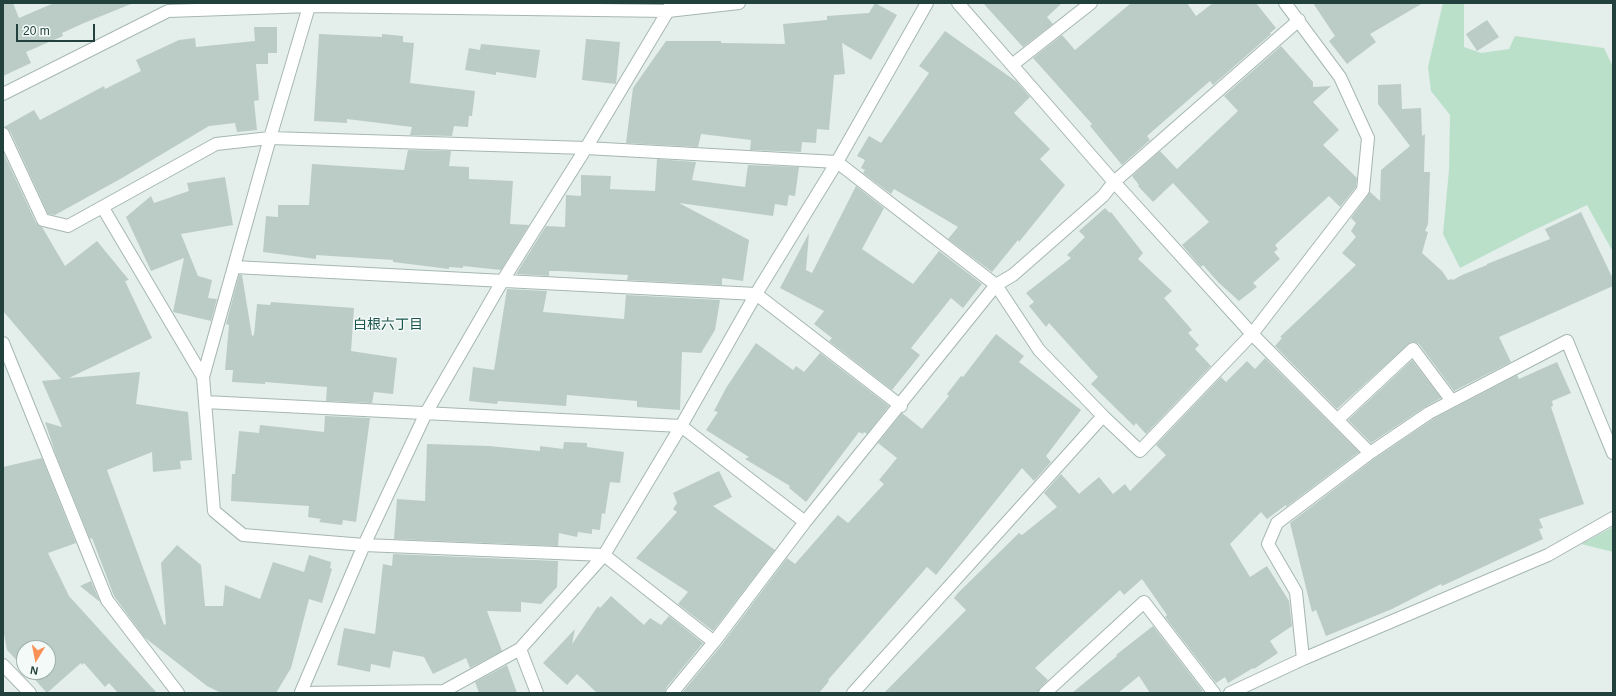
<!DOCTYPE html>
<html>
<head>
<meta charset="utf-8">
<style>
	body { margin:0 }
	#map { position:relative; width:1616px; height:696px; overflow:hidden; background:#e4eeeb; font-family:Helvetica,sans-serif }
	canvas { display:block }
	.frame { position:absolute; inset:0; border:4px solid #22413c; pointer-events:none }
	.north { position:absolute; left:16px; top:640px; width:40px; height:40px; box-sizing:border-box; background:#f4faf8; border:1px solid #a0b0ad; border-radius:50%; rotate:190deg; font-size:11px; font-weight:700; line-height:16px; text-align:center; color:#22413c }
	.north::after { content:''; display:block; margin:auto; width:14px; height:18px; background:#fa9156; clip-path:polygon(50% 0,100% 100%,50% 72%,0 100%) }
	.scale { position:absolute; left:16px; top:24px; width:79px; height:18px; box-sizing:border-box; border:2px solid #22413c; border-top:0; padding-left:5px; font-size:12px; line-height:14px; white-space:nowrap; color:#22413c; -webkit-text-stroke:3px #f4faf8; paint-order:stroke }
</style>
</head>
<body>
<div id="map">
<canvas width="1616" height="696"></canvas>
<div class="frame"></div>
<div class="north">N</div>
<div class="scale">20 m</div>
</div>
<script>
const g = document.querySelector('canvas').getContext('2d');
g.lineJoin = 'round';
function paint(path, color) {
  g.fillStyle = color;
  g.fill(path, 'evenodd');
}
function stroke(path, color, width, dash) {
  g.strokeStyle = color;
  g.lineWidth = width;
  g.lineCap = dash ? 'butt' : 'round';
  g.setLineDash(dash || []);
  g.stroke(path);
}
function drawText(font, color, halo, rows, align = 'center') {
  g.font = font + ' Helvetica,"Noto Sans JP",sans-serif';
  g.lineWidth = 3;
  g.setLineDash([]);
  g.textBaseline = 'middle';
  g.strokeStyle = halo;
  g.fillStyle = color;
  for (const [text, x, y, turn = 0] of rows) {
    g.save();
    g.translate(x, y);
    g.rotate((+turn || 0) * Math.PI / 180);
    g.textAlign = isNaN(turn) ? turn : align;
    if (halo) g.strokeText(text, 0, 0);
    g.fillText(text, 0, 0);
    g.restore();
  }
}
paint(new Path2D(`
	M1443 3H1464V47L1481 53 1509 49 1515 36 1604 48 1613 67V252L1587 205 1528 233 1460 268 1443 234 1449 170 1450 115 1431 91 1428 67Z
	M1613 527V552L1581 544Z`), '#bbe0ca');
paint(new Path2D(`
	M3 3H13L19 18 54 3H131V4L84 23 62 33 63 36 26 52 31 63 3 76Z
	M875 3 897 15 871 60 842 43 845 74 834 75 829 130 817 129 816 143 802 142 801 152 750 150 751 140 701 134 698 147 626 143 633 88 666 41H721V43L785 44 783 24 827 20V16L869 13Z
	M983 3H1062L1047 17 1053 24 1023 47Z
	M1131 3H1187L1196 16 1213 3H1256L1276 28 1270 33 1271 34 1213 85 1210 81 1147 136 1150 140 1122 165 1090 126 1092 124 1033 58 1062 35 1075 50Z
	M1313 3H1423L1370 34 1376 42 1347 64 1329 41 1335 36Z
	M1487 20 1499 37 1477 51 1466 34Z
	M254 27H277V53H268V64H256L259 100 254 101 257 130 237 132 235 123 209 126 122 178 55 215 48 214 10 131 4 127 34 110 40 120 104 86 105 89 141 71 136 60 179 40 195 38 196 47 255 41Z
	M945 31 1017 82 1030 97 1014 113 1050 149 1040 159 1065 185 1019 242 1018 240 992 272 948 239 958 227 894 189 891 194 863 173 865 170 861 168 865 160 857 156 869 136 881 143 929 73 919 66Z
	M319 34 382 37V34L403 36V42L414 43 410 83 475 91 472 116H469L468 127 454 126 452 136 410 135 412 127 347 119V123L314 121Z
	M586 39 620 42 616 84 582 80Z
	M481 44 540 50 536 78 496 72V75L465 70 469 48 480 50Z
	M1281 46 1313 82V87L1331 86 1313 102 1339 130 1323 145 1357 178 1356 187 1340 207 1329 196 1275 245 1278 249 1274 252 1280 259 1253 283 1257 287 1239 301 1219 283 1203 265 1201 267 1182 245 1209 222 1173 183 1153 202 1138 186 1139 185 1132 176 1160 151 1177 169 1238 111 1224 96Z
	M1401 84 1402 109 1421 108 1422 136 1425 134 1424 172H1430L1428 224 1425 231 1428 232 1422 253 1442 271 1448 280 1452 279 1453 280 1462 275 1487 265V264L1550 239 1545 229 1581 212 1613 279V286L1499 337 1511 362 1454 391 1419 344 1415 342H1411L1337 409 1275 346 1282 338 1280 337 1356 265 1342 253 1356 237 1351 231 1356 223 1351 218 1370 192 1380 201 1381 170 1410 146 1378 104V85Z
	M408 150 451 151 449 166 469 167V179L513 181 510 224 529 225 501 270 463 266V268L449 267V269L393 262V260L316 255V259L263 252 266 216 278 217V205H309L312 164 404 170Z
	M3 152 36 223 42 227 65 266 97 241 129 280 125 281 152 338 69 378 140 372 136 404 188 412 192 460 180 461 181 469 153 472 152 452 107 470 164 625 166 624 161 563 177 545 201 565 205 606H223L225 585 260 599 273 562 304 572 309 555 331 562 330 568 332 569 322 603 309 599 291 668 276 693H221L207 686 144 637 114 596 92 538 90 539 56 455 45 422 62 427 42 381 61 379 3 311Z
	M657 159 696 162 692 180 745 187 748 165 799 167 795 196 789 195 787 206 775 204 773 216 679 203 749 240 743 281 722 278V285L627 280 628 275 559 271H549V276L516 274 546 226 565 227 566 195 581 196V175L611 176 610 189 655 191Z
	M225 177 233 225 181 234 198 276 212 280 208 298 217 299 211 321 173 312 184 258 151 271 126 217 151 196 154 203 189 191 187 183Z
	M856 186 884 208 862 249 913 284 939 251 982 284 963 308 951 298 911 348 920 355 892 390 829 341 832 338 814 324 824 311 780 288 809 233 806 270 812 273Z
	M1105 208 1110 213 1111 212 1143 253 1138 259 1172 291 1164 298 1192 330 1188 333 1199 345 1195 349 1211 366 1146 434 1136 423 1134 426 1091 384 1098 377 1049 323 1046 327 1029 306 1034 302 1026 293 1071 258 1067 255 1085 237 1079 231Z
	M239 275H242L252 336 254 335 257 304 270 305 271 302 354 308 351 351 397 358 393 394 374 392 372 403 326 401 327 387 265 382V384L232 382 233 370H225L229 325 226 324Z
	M507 289 547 291 543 312 624 319 626 295 720 300 715 330 701 353 682 352 680 410 637 407V401L567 395 566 406 498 401 497 404 469 401 473 367 494 370Z
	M996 334 1024 356 1019 362 1081 410 1046 456 1051 462 1034 481 1022 468 936 575 927 567 828 680 829 681 819 693H682L720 647 787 558 795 564 838 515 848 523 884 484 879 480 897 458 878 443 902 413 922 429 949 396 947 394 961 376 963 377Z
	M756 343 793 370 796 366 804 372 820 353 889 406 867 434 864 432 863 434 859 432 806 502 789 488 790 486 745 459 749 457 706 430 718 412 714 411 726 388Z
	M1265 358 1359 452 1286 507V505L1267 519 1261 512 1230 544 1250 577 1267 566 1289 601 1292 626 1270 641 1278 653 1254 669 1253 668 1228 683 1225 677 1216 683 1165 617 1167 615 1142 579 1124 595 1120 590 1035 668 1048 680 1040 688 1038 693H884L966 610 954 598 958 593 1019 533 1022 535 1057 507 1044 493 1061 474 1079 494 1099 477 1113 494 1125 484 1130 491 1166 455 1156 445 1221 377 1226 382 1247 361 1255 369Z
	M1412 360 1441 398 1425 407 1371 443 1348 420Z
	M1557 362 1571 393 1552 401 1553 406 1551 407 1584 504 1539 519 1543 528 1539 529 1543 539 1442 586 1441 584 1392 609 1326 636 1316 610 1312 612 1290 523 1374 459 1433 419 1517 375 1519 379Z
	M325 416 370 418 356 522 343 520 342 525 319 522 321 519 308 517 309 506 231 501 232 474H235L239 431 259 433 260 425 324 432Z
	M564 442 587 443V447L624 452 620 483 610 482 605 514 602 513 600 530 592 529V534L578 532 577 537 559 533 558 546 394 539 397 499 425 501 427 444 489 446 540 451V446L563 449Z
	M42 458 76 543 48 553 69 596 157 693H118L109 683 105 687 84 663 82 665 81 663 47 693 28 672H48V648H24V668L7 650 3 629V467Z
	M719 471 732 497 713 506 775 550 713 631 678 604 688 592 636 558 677 512 673 509 677 503 673 493Z
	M393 554 558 561 557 587 541 604 521 602V612L487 611 502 651 470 668 466 658 433 674 424 657 393 651 390 668 371 664 370 672 337 665 344 628 375 634 383 564 392 566Z
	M91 581 100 602 80 586Z
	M611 596 644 625 650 618 661 625 669 616 703 643 666 688 665 693H597L577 674 567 685 543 663 575 629 572 644 598 606 600 608Z
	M1153 626 1203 691 1199 693H1150L1139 676 1118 693H1072L1117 656 1116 655Z
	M507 665 517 693H479L475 682Z`), '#bbccc7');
const minor = new Path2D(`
	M310 3 270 138 203 377 214 511 243 535 364 545 604 555 714 642
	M958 3 1114 182 1252 334 1370 453
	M1012 65 1091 3
	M3 94 168 11 310 6 668 11 739 3
	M3 134 43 220 68 226 216 144 270 138 586 148 837 162 996 285 1039 350 1103 416 1140 451 1252 334 1363 190 1368 138 1340 77 1285 3
	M103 208 203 377
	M234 267 756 294 901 406
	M3 343 107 600 178 693
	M205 402 681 426 805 522
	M1337 420 1413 349 1452 401
	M520 649 537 693
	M1303 659 1296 592 1268 544 1277 523 1370 453 1429 413 1567 341 1613 453
	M3 665 30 693
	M301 692 364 545 426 413 503 280 586 148 668 11 671 3
	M301 693 444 691 520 649 604 555 681 426 756 294 837 162 927 3
	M672 693 714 642 805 522 996 285 1013 275 1103 196 1114 182 1299 20
	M853 693 1103 416
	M1045 693 1144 602 1214 693
	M1230 693 1303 659 1548 555 1613 518`);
stroke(minor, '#a6b7b3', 14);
stroke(minor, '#fff', 12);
drawText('14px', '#1c554d', '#f4faf8', [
	["白根六丁目",388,325]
]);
</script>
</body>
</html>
